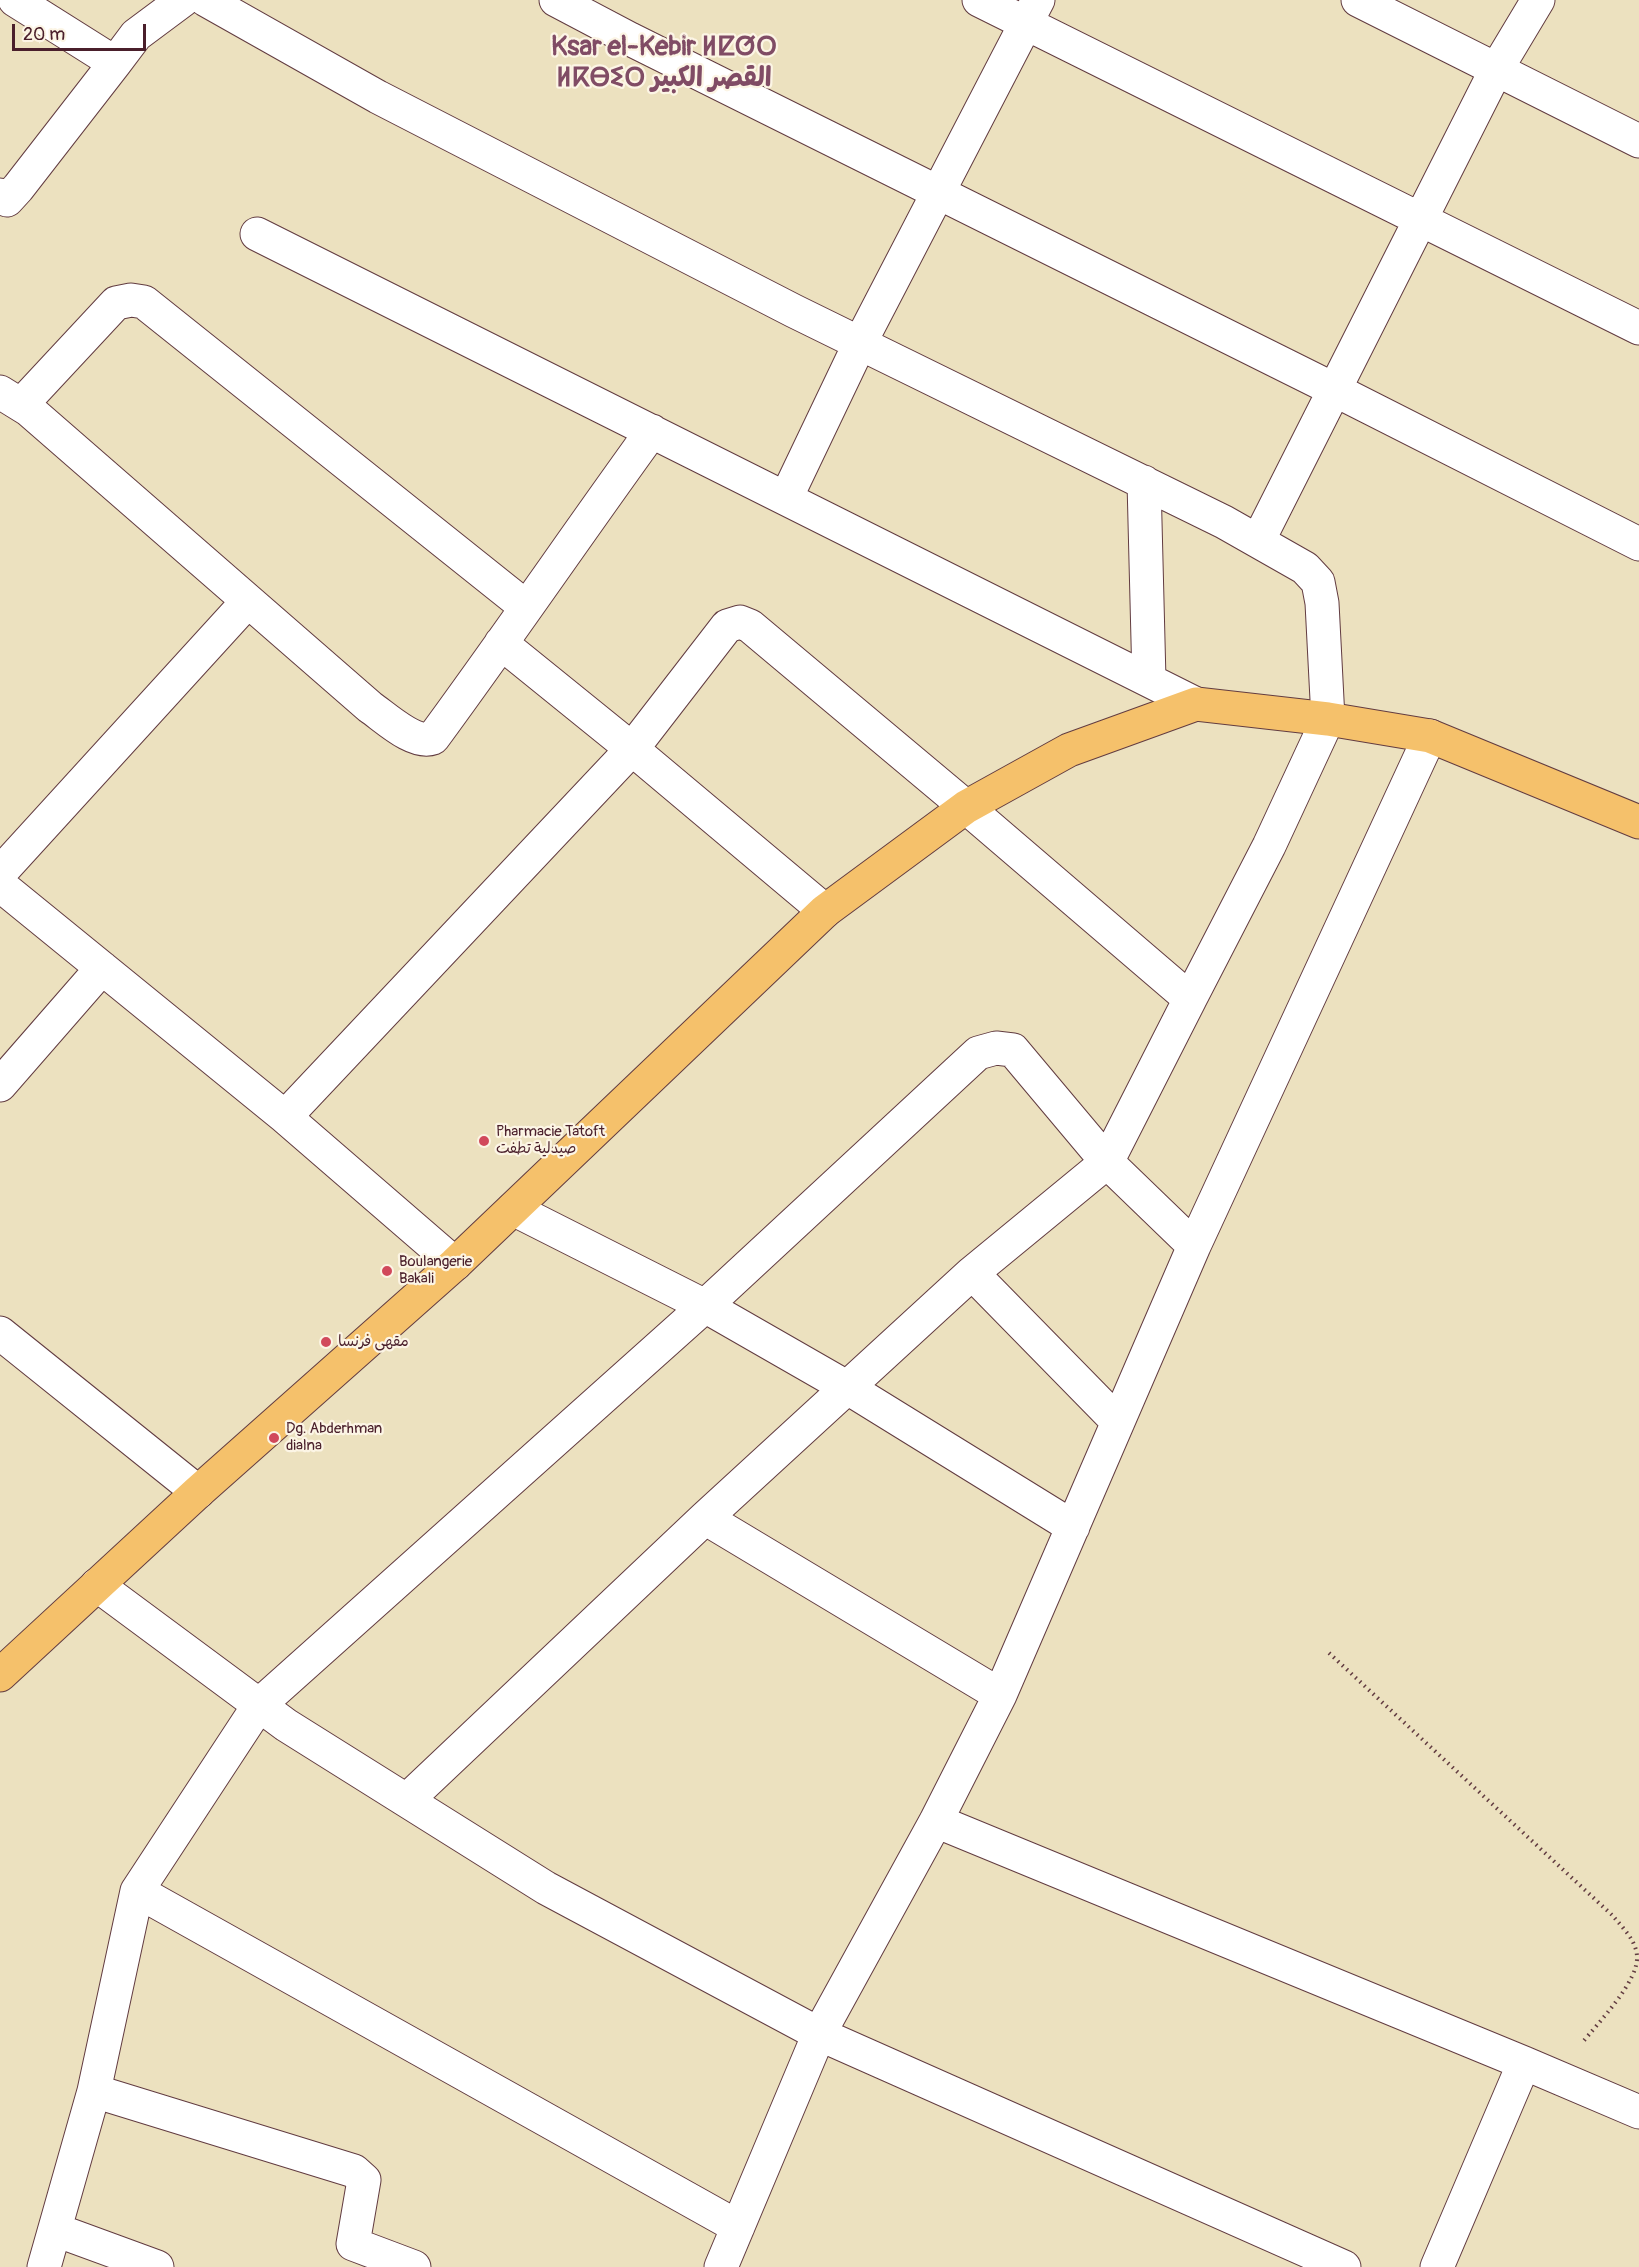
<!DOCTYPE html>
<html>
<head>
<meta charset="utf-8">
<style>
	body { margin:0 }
	#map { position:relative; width:1639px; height:2267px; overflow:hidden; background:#ece1bf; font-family:Pangolin,sans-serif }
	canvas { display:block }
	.scale { position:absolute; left:12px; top:24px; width:134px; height:27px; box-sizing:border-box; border:3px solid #4a1f2b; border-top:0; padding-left:8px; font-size:18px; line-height:21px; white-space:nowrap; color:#4a1f2b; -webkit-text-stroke:4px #fcf5e5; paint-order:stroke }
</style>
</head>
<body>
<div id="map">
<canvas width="1639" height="2267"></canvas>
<div class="scale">20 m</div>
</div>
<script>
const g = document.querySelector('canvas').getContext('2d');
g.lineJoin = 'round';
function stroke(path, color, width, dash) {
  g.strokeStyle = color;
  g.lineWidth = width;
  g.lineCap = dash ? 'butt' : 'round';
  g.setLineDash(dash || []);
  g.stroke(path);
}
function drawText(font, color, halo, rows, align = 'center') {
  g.font = font + ' Pangolin,"Playpen Sans Arabic","Noto Sans Tifinagh",sans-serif';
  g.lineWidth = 4.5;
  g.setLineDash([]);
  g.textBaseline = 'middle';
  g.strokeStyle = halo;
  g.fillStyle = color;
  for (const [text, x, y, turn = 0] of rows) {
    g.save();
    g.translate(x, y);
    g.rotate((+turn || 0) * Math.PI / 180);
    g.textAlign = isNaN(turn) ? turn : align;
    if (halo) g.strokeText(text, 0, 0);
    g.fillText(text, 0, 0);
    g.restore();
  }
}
const minor = new Path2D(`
	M15 0 115 63
	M206 0 378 97 794 311 1224 522 1305 568 1318 582 1322 603 1328 719 1269 846 1190 999
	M556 0 630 39 1335 390 1639 544
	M979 0 1639 328
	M1358 0 1639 141
	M0 195 7 200 18 188 115 63 136 35 183 0
	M257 234 1196 704
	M0 392 29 410 370 707C386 718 414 745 433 738 508 636 578 533 652 431
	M21 405 116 303 131 300 144 302 526 607
	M1144 482 1149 680
	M786 498 860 343 1038 0
	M1258 541 1496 70 1538 0
	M501 643 632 749 825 911
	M0 873 248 601
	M0 885 285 1117 455 1264
	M0 1085 102 968
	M285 1117 632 749 727 626 740 622 750 626 966 807 1190 999 1107 1162 972 1273 705 1518 407 1800
	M513 1209 705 1306 848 1388 1073 1527
	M972 1273 1118 1422
	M0 1333 198 1492
	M705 1518 1000 1695
	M97 1585 286 1725 546 1888 819 2034 1344 2267
	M936 1821 1524 2063 1639 2112
	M137 1891 738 2227
	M94 2091 354 2171 364 2180 353 2244 414 2267
	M56 2230 157 2267
	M44 2267 94 2091 137 1891 259 1705 705 1306 978 1053 996 1048 1013 1050 1107 1162 1194 1246
	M721 2267 819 2034 936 1821 1000 1695 1194 1246 1430 736
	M1437 2267 1524 2063`);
const major = new Path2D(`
	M0 1675 198 1492 455 1264 825 911 966 807 1069 750 1196 704 1328 719 1430 736 1639 822`);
stroke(minor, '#623c41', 35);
stroke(major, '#623c41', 35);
stroke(new Path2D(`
	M1329 1653 1612 1915C1622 1927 1636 1940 1637 1956 1639 1981 1598 2023 1582 2043`), '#623c41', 4, [1.5, 4.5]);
stroke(minor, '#fff', 33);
stroke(major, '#f5c16b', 33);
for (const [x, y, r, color] of [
	[484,1141,6,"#d1495b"],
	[387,1271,6,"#d1495b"],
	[326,1342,6,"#d1495b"],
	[274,1438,6,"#d1495b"]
]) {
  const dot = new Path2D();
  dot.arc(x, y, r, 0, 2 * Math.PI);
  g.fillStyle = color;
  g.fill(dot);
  stroke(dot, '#fcf5e5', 2);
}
drawText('15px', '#4a1f2b', '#fcf5e5', [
	["Pharmacie Tatoft",496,1132],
	["صيدلية تطفت",496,1149],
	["Boulangerie",399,1262],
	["Bakali",399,1279],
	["مقهى فرنسا",338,1342],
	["Dg. Abderhman",286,1429],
	["dialna",286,1446]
], 'left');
drawText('bold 27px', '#804c65', '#fcf5e5', [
	["Ksar el-Kebir ⵍⵇⵚⵔ",664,48],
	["ⵍⴽⴱⵉⵔ القصر الكبير",664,79]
]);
</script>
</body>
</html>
